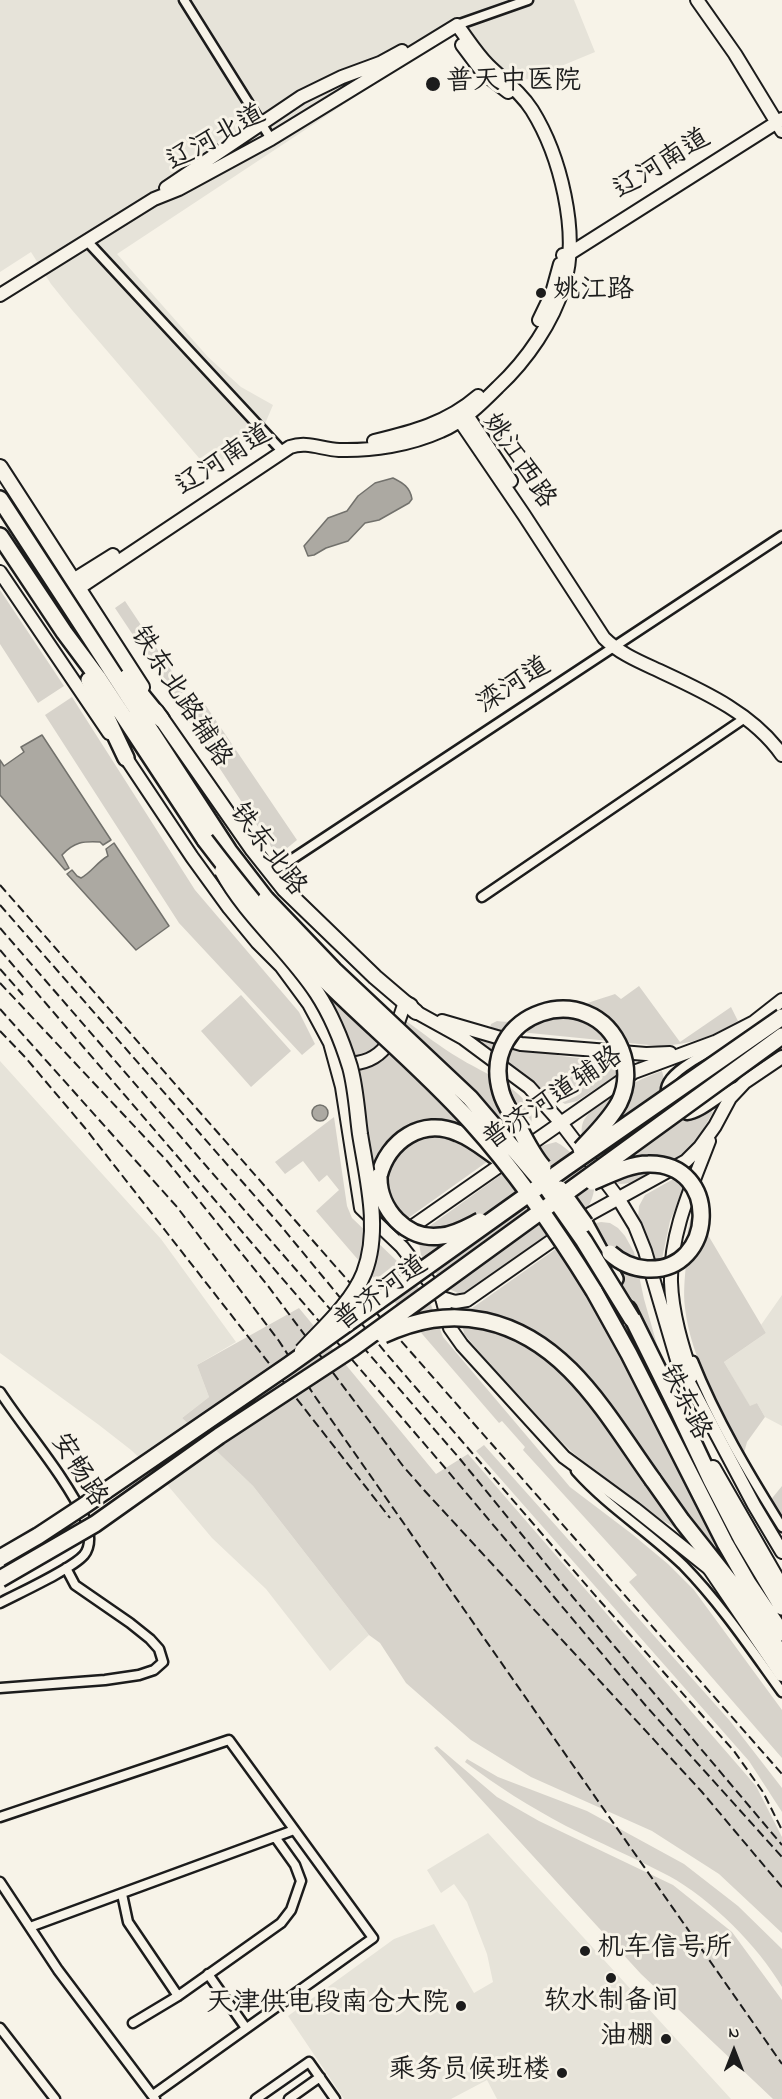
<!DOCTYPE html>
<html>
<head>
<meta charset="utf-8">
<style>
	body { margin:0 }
	#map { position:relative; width:782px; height:2099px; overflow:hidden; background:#f7f3e8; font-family:"Indie Flower",sans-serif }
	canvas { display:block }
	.north { position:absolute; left:704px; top:2021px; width:60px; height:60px; -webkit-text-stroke:4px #f7f3e8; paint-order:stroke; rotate:0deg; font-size:16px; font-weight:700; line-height:24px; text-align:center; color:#1c1c1c }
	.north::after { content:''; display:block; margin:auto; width:21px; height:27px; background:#1c1c1c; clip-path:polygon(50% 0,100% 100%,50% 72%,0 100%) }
</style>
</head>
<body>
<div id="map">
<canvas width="782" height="2099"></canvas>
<div class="north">N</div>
</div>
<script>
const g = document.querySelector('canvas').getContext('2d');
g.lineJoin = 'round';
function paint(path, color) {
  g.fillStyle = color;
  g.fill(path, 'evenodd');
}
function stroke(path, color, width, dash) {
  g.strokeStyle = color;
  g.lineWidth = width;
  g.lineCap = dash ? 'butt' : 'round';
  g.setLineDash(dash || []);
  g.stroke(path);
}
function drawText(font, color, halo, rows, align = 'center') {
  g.font = font + ' "Indie Flower","LXGW WenKai TC",sans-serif';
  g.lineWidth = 6;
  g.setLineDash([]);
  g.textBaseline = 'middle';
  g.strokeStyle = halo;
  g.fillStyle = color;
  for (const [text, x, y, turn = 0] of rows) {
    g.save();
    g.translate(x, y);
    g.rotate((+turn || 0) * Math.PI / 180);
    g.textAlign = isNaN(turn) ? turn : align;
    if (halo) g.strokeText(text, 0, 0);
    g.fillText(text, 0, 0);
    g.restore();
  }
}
paint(new Path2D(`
	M0 0H574L595 52 530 79 512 80 462 29 426 50 117 254 208 357 241 387 273 405 264 426 243 441 211 472 72 310 51 284 31 252 0 272Z
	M0 1061 161 1239 236 1342 197 1365 209 1397 182 1418 253 1486 369 1635 330 1671 266 1589 212 1538 164 1481 131 1450 99 1425 0 1353Z
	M782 1295V1426L765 1417 757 1403 750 1407 724 1362 766 1333 761 1325Z
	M488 1833 731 2099H497L487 2080 451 2099H344L288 2016 394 1939 434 1924 474 1993 493 1982 487 1954 467 1902 454 1884 441 1893 427 1870Z`), '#e6e3d9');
paint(new Path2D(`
	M0 590 64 686 38 703 0 644Z
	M125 601 185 691 175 698 115 608Z
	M72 697 195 890 299 1012 315 1044 302 1055 179 923 45 715Z
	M202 700 297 840 286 849 272 848 182 711Z
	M639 986 680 1042 731 1007 738 1021C710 1038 691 1044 659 1046L490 1029 491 1024 497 1021C523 1026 587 1003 615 994L621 999Z
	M327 991 384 1044 371 1055 354 1061 322 992Z
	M241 995 291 1051 251 1087 201 1031Z
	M406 1021C423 1033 440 1047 459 1058 478 1070 515 1085 527 1104 534 1114 533 1124 526 1134L404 1221 394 1224 384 1222 377 1210 356 1068 368 1066 400 1041Z
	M488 1036 561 1056 634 1064 577 1101 565 1104 491 1056 481 1042Z
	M662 1071 664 1079 659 1094 665 1110C685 1121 689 1123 709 1110L713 1112C689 1156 678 1166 630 1183 624 1184 617 1185 612 1181 608 1178 585 1144 583 1139 581 1133 581 1126 584 1120 596 1100 641 1078 662 1071Z
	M334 1117 347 1206 352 1218 398 1262 430 1302 443 1337 570 1487 632 1534 668 1564 694 1590 782 1710V1758L629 1582 637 1575 523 1450 525 1447 502 1421 499 1423 316 1211 339 1190 327 1175 319 1182 303 1161 285 1174 275 1162Z
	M556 1142C567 1147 589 1169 593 1182 596 1190 592 1198 589 1206L466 1292 458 1293 449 1289 421 1255 419 1243 420 1233 541 1146Z
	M693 1168 670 1221 659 1273 638 1219 639 1206 645 1195Z
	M699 1209 708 1235 766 1333 724 1362 750 1406 757 1403 765 1417 747 1442 744 1453C721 1407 691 1360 685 1308 683 1292 685 1278 686 1262 686 1242 686 1231 693 1212Z
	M601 1222 610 1223 618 1228 625 1236 634 1252 644 1299 716 1552 660 1519 611 1484 572 1452 530 1411 464 1334 461 1316 591 1224Z
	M299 1308 436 1474 468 1454 756 1786 782 1837V1933L719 1874 652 1831 531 1777 471 1740 406 1683 380 1643 369 1635 253 1486 182 1418 209 1397 197 1365Z
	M484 1445 730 1721 782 1788V1812L749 1761 476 1451Z
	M782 1486V1522L769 1502Z
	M437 1746 497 1797 539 1821 673 1885 732 1932 782 2000V2099H773L641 1974 434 1748Z
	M467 1759 498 1777 587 1811 684 1864 738 1906 782 1949V1987C758 1946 711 1899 669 1876 635 1858 600 1843 566 1826 530 1807 497 1786 465 1762Z`), '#d7d3cb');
const water = new Path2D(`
	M393 478C403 483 410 487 412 499L409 503 379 520 365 523 348 541 326 548 314 555 308 556 304 546 328 518 347 511 358 496 375 483Z
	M42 735 111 840 103 845 100 842C83 841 74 842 62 855L69 868 65 870 0 795V760L4 766 24 752 21 747Z
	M114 843 169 926 136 950 67 874 72 870 77 876 81 878C92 872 97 862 108 856L106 849Z
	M312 1113a8 8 0 1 1 16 0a8 8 0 1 1-16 0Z`);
paint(water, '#aca9a2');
stroke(water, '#72716c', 1.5);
const street = new Path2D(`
	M184 0 271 139
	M457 25 528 0
	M87 241 282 451
	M271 873 782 536
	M482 897 745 718
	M730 1040C703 1057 630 1084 687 1115 701 1114 723 1093 738 1086
	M693 1361C716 1419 749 1474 782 1527
	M0 1392C27 1433 65 1476 85 1519 89 1530 92 1545 84 1555 72 1569 19 1593 0 1603
	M576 1471C608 1507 649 1532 683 1565 721 1604 751 1649 782 1692
	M0 1688 105 1680 139 1675 154 1670 163 1662 159 1649 150 1639 130 1623 75 1585 66 1568
	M0 1817 229 1740 373 1938 153 2095
	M0 1882 58 1970 155 2099
	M122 1894 128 1922 178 1996
	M30 1927 294 1830
	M208 1974 246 2028
	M133 2023 178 1996 281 1923 291 1910 301 1881 295 1865 275 1837
	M0 2028 55 2099
	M256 2099 309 2062 335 2099
	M289 2099 320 2077`);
const secondary = new Path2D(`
	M697 0 735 54 782 131
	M462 45 483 73 508 92
	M166 188 301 97 342 77 380 63 402 51
	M563 255 569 254 782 119
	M0 295 154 199 179 189 271 139 457 25
	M539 320 552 293 560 264
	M462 412 467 415 511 481
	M459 414 460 421 524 515 604 638C621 655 643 663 664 673 707 693 754 715 782 755
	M374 441C412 432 447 423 478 396
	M0 572 109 733
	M73 580 113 555
	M79 588 290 447C307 441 321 449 339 450 372 451 410 445 441 431 463 422 481 404 498 387 527 360 553 322 564 285 580 233 560 155 532 110 520 91 503 80 488 65 476 53 467 38 457 25
	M122 752 192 857 229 908 257 942 281 966 309 1004 330 1043 342 1087 361 1208 402 1247 442 1298 450 1328 462 1345 564 1457 635 1509 710 1569
	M416 1012 463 1038 529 1087 561 1123 618 1198 635 1226 645 1251 677 1360 754 1505 782 1552
	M442 1021 521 1044 646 1054 670 1053
	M342 1060 347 1064C387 1063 394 1035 405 1002L411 1005
	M405 1234 416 1224 634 1072 715 1042 754 1022 782 1000
	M442 1298 455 1302 467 1300 590 1214 686 1161 700 1147 715 1126 730 1098 745 1082 782 1057
	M692 1376C682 1346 672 1313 671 1282 670 1232 692 1186 709 1141`);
const primary = new Path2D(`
	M0 467 142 687
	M156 711 253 850 284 889 375 977 416 1012
	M713 1468 782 1588
	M704 1559 782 1674`);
const highway = new Path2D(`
	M0 499 229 851 266 899
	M0 536 64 632 99 679 205 840
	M127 677 161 719
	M89 680 126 758
	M379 1176C388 1141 422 1117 458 1133 474 1139 487 1151 502 1161
	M585 1224 615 1279
	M594 1291 629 1354 725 1543 748 1583 782 1633
	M628 1309 678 1410 711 1480 742 1540 782 1607
	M653 1480 682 1521 735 1588 782 1655`);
stroke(street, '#1c1c1c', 13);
stroke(secondary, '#1c1c1c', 16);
stroke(primary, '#1c1c1c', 18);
stroke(highway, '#1c1c1c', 20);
stroke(street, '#f7f3e8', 8);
stroke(secondary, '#f7f3e8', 12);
stroke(primary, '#f7f3e8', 14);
stroke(highway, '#f7f3e8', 15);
stroke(new Path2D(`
	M0 885 782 1774
	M0 905 281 1226 385 1352 600 1601 734 1751 763 1792 782 1830
	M0 928 460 1459 572 1596 782 1845
	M0 950 446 1469 646 1706 782 1857
	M0 969 23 995
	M0 983 167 1161 268 1286 403 1466 424 1490 702 1792 782 1887
	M0 1009 177 1207 279 1341 314 1395 782 2064
	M0 1031 25 1057 85 1128 390 1518`), '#1c1c1c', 2, [9, 4.5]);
const primaryBridge = new Path2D(`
	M222 871C246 916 289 950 317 993 332 1016 342 1041 350 1067 356 1089 357 1112 360 1134 367 1178 381 1230 364 1273 352 1303 323 1328 302 1351`);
const highwayBridge = new Path2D(`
	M205 840C234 878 263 915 295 950 351 1010 416 1061 471 1122 518 1174 557 1231 594 1291
	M266 899 334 970 470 1098 547 1188 584 1241 632 1319
	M543 1167C531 1153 524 1137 515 1120 510 1111 504 1103 501 1092 478 1012 591 975 621 1050 628 1068 627 1087 619 1103 609 1121 594 1135 581 1149
	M379 1176C378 1209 407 1241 441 1236 455 1235 468 1227 480 1221
	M592 1182C609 1175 629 1164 648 1164 722 1162 716 1273 647 1269 632 1268 621 1263 610 1253
	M560 1189 585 1224
	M383 1335C416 1320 448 1313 485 1321 567 1339 607 1416 653 1480
	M0 1558 38 1536 85 1505 289 1365 565 1168 782 1017
	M0 1579 95 1524 219 1436 353 1348 782 1036`);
stroke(primaryBridge, '#1c1c1c', 18, []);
stroke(highwayBridge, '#1c1c1c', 20, []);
stroke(primaryBridge, '#f7f3e8', 14);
stroke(highwayBridge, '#f7f3e8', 15);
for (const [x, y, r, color] of [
	[433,84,8,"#1c1c1c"],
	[541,293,6,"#1c1c1c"],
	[585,1951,6,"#1c1c1c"],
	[611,1978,6,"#1c1c1c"],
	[461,2006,6,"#1c1c1c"],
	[666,2039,6,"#1c1c1c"],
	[562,2073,6,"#1c1c1c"]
]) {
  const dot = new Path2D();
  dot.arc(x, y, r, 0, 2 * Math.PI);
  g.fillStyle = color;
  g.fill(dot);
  stroke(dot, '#f7f3e8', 2);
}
drawText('27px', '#1c1c1c', '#f7f3e8', [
	["普天中医院",446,84],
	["姚江路",553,293],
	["机车信号所",597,1951],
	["软水制备间",611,2004,"center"],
	["天津供电段南仓大院",449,2006,"right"],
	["油棚",654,2039,"right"],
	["乘务员候班楼",550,2073,"right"]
], 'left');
drawText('27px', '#1c1c1c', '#f7f3e8', [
	["辽河北道",217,140,-29],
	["辽河南道",663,166,-32],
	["辽河南道",225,462,-33],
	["姚江西路",517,462,56],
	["滦河道",515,687,-33],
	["铁东北路辅路",179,698,57],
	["铁东北路",266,851,53],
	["普济河道辅路",554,1100,-34],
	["普济河道",382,1295,-36],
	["铁东路",683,1403,63],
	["安畅路",77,1471,58]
]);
</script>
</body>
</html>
